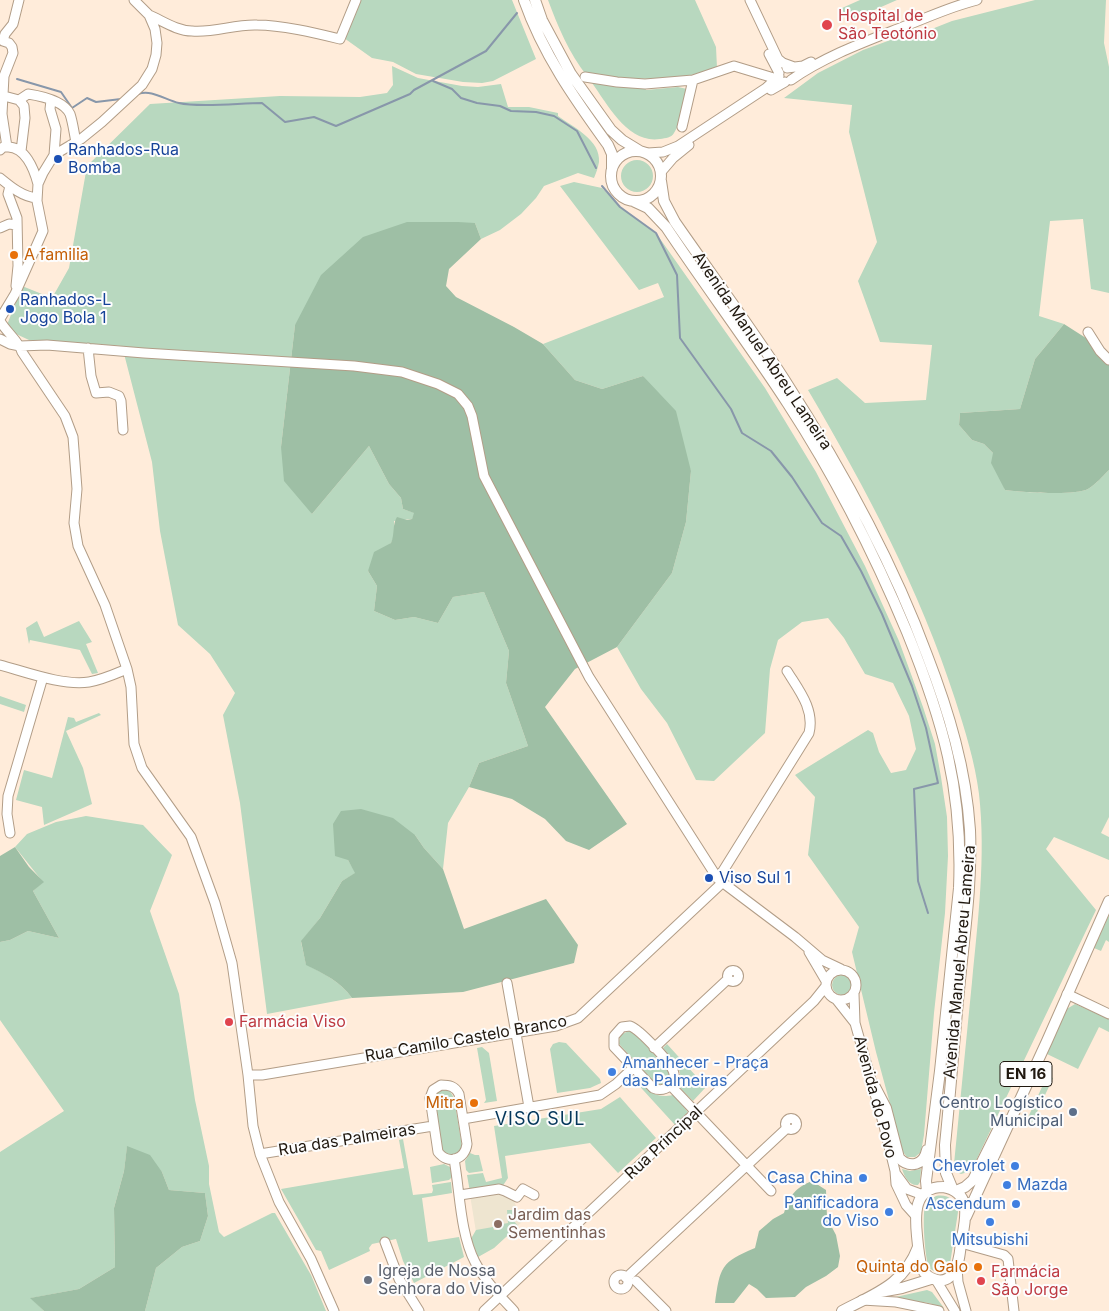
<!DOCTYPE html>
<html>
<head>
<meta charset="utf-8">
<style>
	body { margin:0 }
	canvas { display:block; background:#ffecda }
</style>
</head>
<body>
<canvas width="1109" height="1311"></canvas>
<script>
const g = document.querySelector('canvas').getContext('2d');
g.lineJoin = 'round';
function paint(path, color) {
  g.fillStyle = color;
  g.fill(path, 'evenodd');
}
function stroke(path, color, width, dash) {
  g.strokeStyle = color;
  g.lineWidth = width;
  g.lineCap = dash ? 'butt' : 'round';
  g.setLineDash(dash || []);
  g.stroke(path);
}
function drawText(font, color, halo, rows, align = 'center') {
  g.font = font + ' Inter,sans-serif';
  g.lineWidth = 4;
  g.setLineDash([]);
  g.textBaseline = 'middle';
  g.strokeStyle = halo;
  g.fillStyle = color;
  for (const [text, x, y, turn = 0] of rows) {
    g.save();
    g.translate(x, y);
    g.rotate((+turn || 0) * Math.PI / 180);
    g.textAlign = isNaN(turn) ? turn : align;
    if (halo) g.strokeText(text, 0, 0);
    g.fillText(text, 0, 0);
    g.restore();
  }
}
paint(new Path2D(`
	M498 1192 513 1198 522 1222 494 1248 478 1257 472 1241V1237L476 1232 470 1195Z`), '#eee5d0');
paint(new Path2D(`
	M361 0H512L536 59 493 81 482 83 463 82 416 74 393 62 372 58 344 38Z
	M548 0H695L716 47 717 68C676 83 630 79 587 76 569 53 558 27 548 0Z
	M860 0H897L847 22 842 8Z
	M1035 0H1106L1104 43 1109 67V293L1091 289 1083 219 1050 221 1039 316 1064 324 1035 359 1020 409 960 413 959 425 972 440 984 444 993 453 1005 490C1021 492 1076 496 1088 489 1096 484 1103 476 1109 470V817L1101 833 1109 837V860L1054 837 1046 849 1096 910 971 1171 961 1174 955 1171 954 1164C960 1103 966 1042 972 982 978 919 986 857 979 794 975 762 965 730 955 699 920 590 866 489 808 390L837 378 865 403 926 400 932 345 880 342 858 281 877 242 849 132 852 105 784 98 818 73 863 50 907 34 909 38 952 21Z
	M392 66 418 78 462 86 478 87 501 84 508 107H529L558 113V116C573 127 601 140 599 162 598 168 596 173 594 178L578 173 544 186 536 198 521 214 500 230 481 239 475 223 295 325 281 447 312 514 369 446 389 484 401 498 403 509 415 513 412 519 394 521V537L391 543 368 571 377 586 374 611 395 620 414 617 438 623 453 597 484 592 509 651 506 683 528 746 479 763 469 787 448 823 443 869 424 848 415 835 348 860 356 873 342 881 320 918 301 942 306 964C324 974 340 981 352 998L267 1014 240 803 223 715 235 693 210 654 178 625 160 531 152 462 122 346 29 340 14 333 7 325 22 286 52 298 69 268 87 166 150 104 280 96 360 97 387 93 393 85Z
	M593 80 645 86 646 90 678 87 687 89C684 103 682 121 674 133 671 138 666 138 660 139 628 144 608 105 592 83Z
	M621 176a16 16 0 1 1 32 0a16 16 0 1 1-32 0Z
	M574 182 602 188 620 207 656 233 765 388 816 472 865 566 899 641 923 707 935 744 941 777 947 817 948 856 945 913 934 1013 924 1135 921 1152 915 1157H907L903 1152 876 1052 852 952 859 927 808 855 815 797 795 775 868 730 873 733 879 752 891 773 906 770 916 749 909 716 893 683 865 674 844 638 828 618 802 622 778 640 770 669 765 733 714 781 696 780 667 723 641 689 617 647 672 573 686 522 691 471 643 376 602 389 575 380 543 344 664 297 658 283 639 290 560 186Z
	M37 621 44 637 79 621 92 642 86 644 98 673 92 674 80 650 30 640 29 644 26 628Z
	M0 696 26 705 24 712 0 704Z
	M99 713 101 715 66 731 83 768 92 804 44 825 42 807 16 800 24 770 52 778 68 717 74 718 76 722Z
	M86 816 143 825 172 855 150 911 179 994 195 1100 209 1166V1184L219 1232 224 1237 272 1213H275L311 1275 326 1311H145L156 1268 182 1247 200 1241 208 1216 205 1193 169 1190 162 1172 127 1147 124 1171 114 1208 115 1267 79 1289 31 1298 44 1311H0V1152L64 1111 0 1020V942L10 940 28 931 59 938 33 891 43 882 15 847 27 834 56 822Z
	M1109 915V942L1106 940 1101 951 1094 948Z
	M832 985a10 10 0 1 1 20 0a10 10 0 1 1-20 0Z
	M1075 1004 1109 1019V1032L1099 1027 1078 1069 1047 1054 1065 1010Z
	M629 1031 636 1034 668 1070 670 1074 666 1083 658 1085 655 1083 619 1044 620 1035Z
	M559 1042 566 1043 600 1079 601 1083 590 1088 557 1093 550 1049 553 1044Z
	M667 1044 706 1087 693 1101 679 1087C685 1070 673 1060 663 1048Z
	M482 1047 489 1053 497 1101 484 1103 486 1100 477 1048Z
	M637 1076C649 1090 652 1099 673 1095L688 1112 675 1125 633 1079Z
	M1047 1076 1053 1078 1030 1127 1025 1124Z
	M445 1089 450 1091 454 1098 462 1146 461 1150 453 1155 445 1153 442 1149 435 1101C435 1094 438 1090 445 1089Z
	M620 1097 656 1138 618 1173 590 1143 505 1156 508 1178 502 1187 470 1192 467 1175 483 1173 486 1182 502 1178 494 1126 601 1109Z
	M403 1139 413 1195 432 1193 433 1190 432 1185 451 1182 452 1193 422 1198 428 1242 459 1237 464 1257 414 1283 403 1261 396 1239 372 1244 369 1248 370 1251 329 1270 321 1251 316 1250 281 1189 404 1168 399 1140Z
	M470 1153 475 1155H479L483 1171 469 1173 466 1170 465 1161Z
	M444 1164 450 1167 452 1177 449 1180 432 1183 430 1167Z
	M902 1169 910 1171 921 1169 920 1182 918 1185C909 1186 904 1176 902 1169Z
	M936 1196C948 1194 956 1200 958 1212L950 1264 947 1270C940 1273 933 1273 929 1267 925 1260 922 1215 925 1207 927 1202 931 1199 936 1196Z
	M507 1210H512L514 1221 518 1226 494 1248 478 1257 472 1241V1237L476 1230 493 1227 494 1230H497V1225L508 1223Z
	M927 1290 932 1292 944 1308 929 1303 891 1298Z`), '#b8d8bf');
paint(new Path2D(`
	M407 222H458L475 223 481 239 449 269 446 286 456 297 514 327 543 344 575 380 602 389 643 376 676 411 691 471 686 522 672 573 617 647 575 669 545 707 627 824 589 850 566 841 545 819 512 799 469 787 479 763 528 746 506 683 509 651 484 592 453 597 438 623 414 617 395 620 374 611 377 586 368 571 374 552 391 543C395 534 392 525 397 517L407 520 412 519 414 513 403 509 401 498 389 484 369 446 312 514 284 481 281 447 295 325 321 275 363 237Z
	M1064 324 1089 340 1103 359 1109 365V470C1103 476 1096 484 1088 489 1076 496 1021 492 1005 490L991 463 993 453 984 444 972 440 959 425 960 413 1020 409 1035 359Z
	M361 809 393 818 415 835 424 848 443 869 464 929 546 899 578 945 574 963 463 992 352 998C340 981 324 974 306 965L301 941 320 918 342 881 355 873 348 860 335 856 333 824 341 811Z
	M15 847 29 867 44 882 33 891 59 938 28 931 10 940 0 942V856Z
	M127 1146 150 1155 162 1172 169 1190 205 1193 208 1216 200 1241 182 1247 156 1268 145 1311H44L30 1298 79 1289 115 1267 114 1208 124 1171Z
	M812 1181 826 1190 827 1218 836 1235 840 1256 838 1267 826 1276 806 1287 795 1297 766 1298 757 1289 749 1284 734 1303H715C720 1267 721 1262 755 1248L759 1231 773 1219 784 1213C789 1196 796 1187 812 1181Z`), '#9ebfa5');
stroke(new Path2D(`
	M17 79 61 92 72 108 87 98 96 102 121 99
	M433 81 452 89 461 98 477 103 500 106 511 111 536 112 554 116 577 131 596 168
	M138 94C152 89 165 100 179 103 199 108 240 103 262 103L285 122 314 117 336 126 410 94 414 90 486 51 517 13
	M602 186 620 207 656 233 677 275 680 338 731 409 742 433 771 451 792 477 822 523 841 536 861 571 882 614 912 686 926 728 938 783 914 789 918 881 928 913`), '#8897aa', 2);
const minor = new Path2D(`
	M750 0 778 59 783 63 794 67
	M149 15C163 21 177 31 192 31 214 33 235 24 257 25 282 25 315 33 340 39L356 0
	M3 41 5 34 13 24 19 0
	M769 54 779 73
	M787 68 803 66 811 62
	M585 77 617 82 645 84 693 80 734 66 777 79
	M791 80C825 56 867 41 905 26 929 17 952 6 977 0
	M771 90 785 82
	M4 96 19 100 24 106 25 118 21 151
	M19 100 28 94C41 96 64 101 70 114 73 123 74 133 76 142
	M51 100 50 109 56 129 54 155
	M682 127 693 80
	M7 147C25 146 34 169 38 184
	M0 150 3 147H7L2 114 4 76 13 53 12 47 9 43 3 41
	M648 153 663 152 678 146 766 88 779 76
	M661 172 673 158 689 145
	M0 178C11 187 23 197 37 198
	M10 186 8 194 17 218 18 266 16 286
	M0 228 9 224 17 225
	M0 319 15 294 43 231 37 201 38 184 43 173 54 155 81 139 102 122 142 85 152 69 156 55 157 43 155 29 149 15 134 0
	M0 321C6 332 19 341 22 352L65 416 73 437 77 489 74 523 78 546 105 605 127 669 131 687 134 744 142 768 191 837 215 903 232 963 248 1075 253 1126 260 1154 279 1202 311 1259 334 1311
	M1088 332 1100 351 1109 360
	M0 339 10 344 20 346 47 345 144 353 354 366 402 372 438 384 458 394 468 406 472 416 484 476 589 677 718 879 795 937 822 960 841 969
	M88 348 91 376 96 393 109 392 119 396 121 401 123 430
	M0 665C26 672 63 686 89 682 102 680 115 674 127 669
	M10 833 7 814 8 796 43 677
	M718 879 809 733C815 709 798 689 787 671
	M809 952 826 981
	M826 985a15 15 0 1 1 30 0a15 15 0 1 1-30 0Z
	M727.5 976a5.5 5.5 0 1 1 11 0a5.5 5.5 0 1 1-11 0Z
	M507 983 529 1107
	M854 994 855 1023 884 1126 895 1171 896 1184 906 1205 915 1215
	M1067 994 1109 1014
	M836 999 855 1023
	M630 1026C639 1029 673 1064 674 1074 675 1078 673 1082 671 1085 665 1090 660 1091 653 1088L614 1047V1036L622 1027Z
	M654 1048 728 979
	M248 1075H262L556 1026 578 1018 722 883
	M441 1085C449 1085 455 1086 459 1094L467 1144C465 1160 448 1165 438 1152L430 1098 433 1090Z
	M670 1085 771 1191
	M785.5 1124a5.5 5.5 0 1 1 11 0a5.5 5.5 0 1 1-11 0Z
	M463 1119 600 1095 616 1084 633 1068
	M260 1154 433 1126
	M454 1159C460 1192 460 1233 475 1262 485 1281 500 1296 514 1311
	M896 1174 907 1189 923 1195
	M460 1195 499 1189 505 1191 517 1197 523 1189 534 1195
	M385 1242 399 1279 419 1311
	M961 1243 1004 1255 1008 1259 1014 1311
	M957 1266 958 1282 966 1311
	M614 1282a7 7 0 1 1 14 0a7 7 0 1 1-14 0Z
	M626 1278 787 1128
	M936 1280 955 1311
	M636 1281 666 1311
	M862 1300 896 1302 939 1311
	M484 1311 814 1001 826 986`);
const major = new Path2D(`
	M524 0C543 54 574 98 608 145L612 154V168
	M535 0 542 20 571 74 611 130 622 140 640 151
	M611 176a25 25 0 1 1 50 0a25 25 0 1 1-50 0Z
	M661 181 664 201 675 222C711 274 749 325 784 379 840 466 891 557 927 655 949 712 966 769 970 830 972 877 966 923 961 970 955 1028 951 1087 945 1145L946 1173 953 1190
	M633 201 648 208 666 227C706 287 749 344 788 404 835 476 874 553 907 632 943 721 963 790 959 888L940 1071 926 1181 927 1192
	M874 1085 886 1108 899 1158C910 1169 924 1165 927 1150
	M943 1187C974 1192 965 1221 961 1243 960 1253 959 1265 953 1273 945 1286 928 1280 922 1269 919 1258 918 1247 917 1236 915 1216 913 1187 943 1187Z
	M956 1191 965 1187 973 1180 999 1128
	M966 1217 1047 1041 1109 901
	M880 1292 902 1288 931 1279
	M842 1311C874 1294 904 1285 918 1247`);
stroke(minor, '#b29d87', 11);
stroke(major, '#b29d87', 12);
stroke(minor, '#fff', 9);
stroke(major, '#fff', 10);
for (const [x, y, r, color] of [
	[827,25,6,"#e0444e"],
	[58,159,5,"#1a4fb4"],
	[14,255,5,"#e8710a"],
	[10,309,5,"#1a4fb4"],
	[709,878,5,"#1a4fb4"],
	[229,1022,5,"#e0444e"],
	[612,1072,5,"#3f7fe0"],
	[474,1103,5,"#e8710a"],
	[1073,1112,5,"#5c6f8a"],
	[1015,1166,5,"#3f7fe0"],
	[863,1178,5,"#3f7fe0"],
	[1007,1185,5,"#3f7fe0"],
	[1016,1204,5,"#3f7fe0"],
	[889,1212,5,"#3f7fe0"],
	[990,1222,5,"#3f7fe0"],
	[498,1224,5,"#8d6e63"],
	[978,1267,5,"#e8710a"],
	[368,1280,5,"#6b7280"],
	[981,1281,5,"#e0444e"]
]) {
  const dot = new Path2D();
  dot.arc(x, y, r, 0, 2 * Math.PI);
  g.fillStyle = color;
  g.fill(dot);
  stroke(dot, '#fdfdfd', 2);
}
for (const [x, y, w] of [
	[1026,1074,52]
]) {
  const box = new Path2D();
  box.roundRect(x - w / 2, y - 12.5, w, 25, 4);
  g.fillStyle = '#fdfdfd';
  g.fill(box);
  stroke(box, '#20180f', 1);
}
drawText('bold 15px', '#20180f', null, [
	["EN 16",1026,1074]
]);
drawText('16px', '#be3a42', '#fdfdfd', [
	["Hospital de",838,16],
	["São Teotónio",838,34],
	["Farmácia Viso",239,1022],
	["Farmácia",991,1272],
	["São Jorge",991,1290]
], 'left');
drawText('16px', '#164399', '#fdfdfd', [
	["Ranhados-Rua",68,150],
	["Bomba",68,168],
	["Ranhados-L",20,300],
	["Jogo Bola 1",20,318],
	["Viso Sul 1",719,878]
], 'left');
drawText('16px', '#c56008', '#fdfdfd', [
	["A familia",24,255,"left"],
	["Mitra",464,1103],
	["Quinta do Galo",968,1267]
], 'right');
drawText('16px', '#20180f', '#fdfdfd', [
	["Avenida Manuel Abreu Lameira",762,351,56],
	["Avenida Manuel Abreu Lameira",960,962,-85],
	["Rua Camilo Castelo Branco",466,1039,-10],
	["Avenida do Povo",875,1097,75],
	["Rua das Palmeiras",347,1140,-9],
	["Rua Principal",664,1143,-43]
]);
drawText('16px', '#366cbe', '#fdfdfd', [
	["Amanhecer - Praça",622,1063,"left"],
	["das Palmeiras",622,1081,"left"],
	["Chevrolet",1005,1166],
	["Casa China",853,1178],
	["Mazda",1017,1185,"left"],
	["Panificadora",879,1203],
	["do Viso",879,1221],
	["Ascendum",1006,1204],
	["Mitsubishi",990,1240,"center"]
], 'right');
drawText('16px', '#4e5e75', '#fdfdfd', [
	["Centro Logístico",1063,1103],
	["Municipal",1063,1121]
], 'right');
drawText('16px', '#785e54', '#fdfdfd', [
	["Jardim das",508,1215],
	["Sementinhas",508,1233]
], 'left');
drawText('16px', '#5b616d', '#fdfdfd', [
	["Igreja de Nossa",378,1271],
	["Senhora do Viso",378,1289]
], 'left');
g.letterSpacing = '1px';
drawText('18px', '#05375b', '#fdfdfd', [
	["VISO SUL",540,1120]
]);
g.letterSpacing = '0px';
</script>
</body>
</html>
